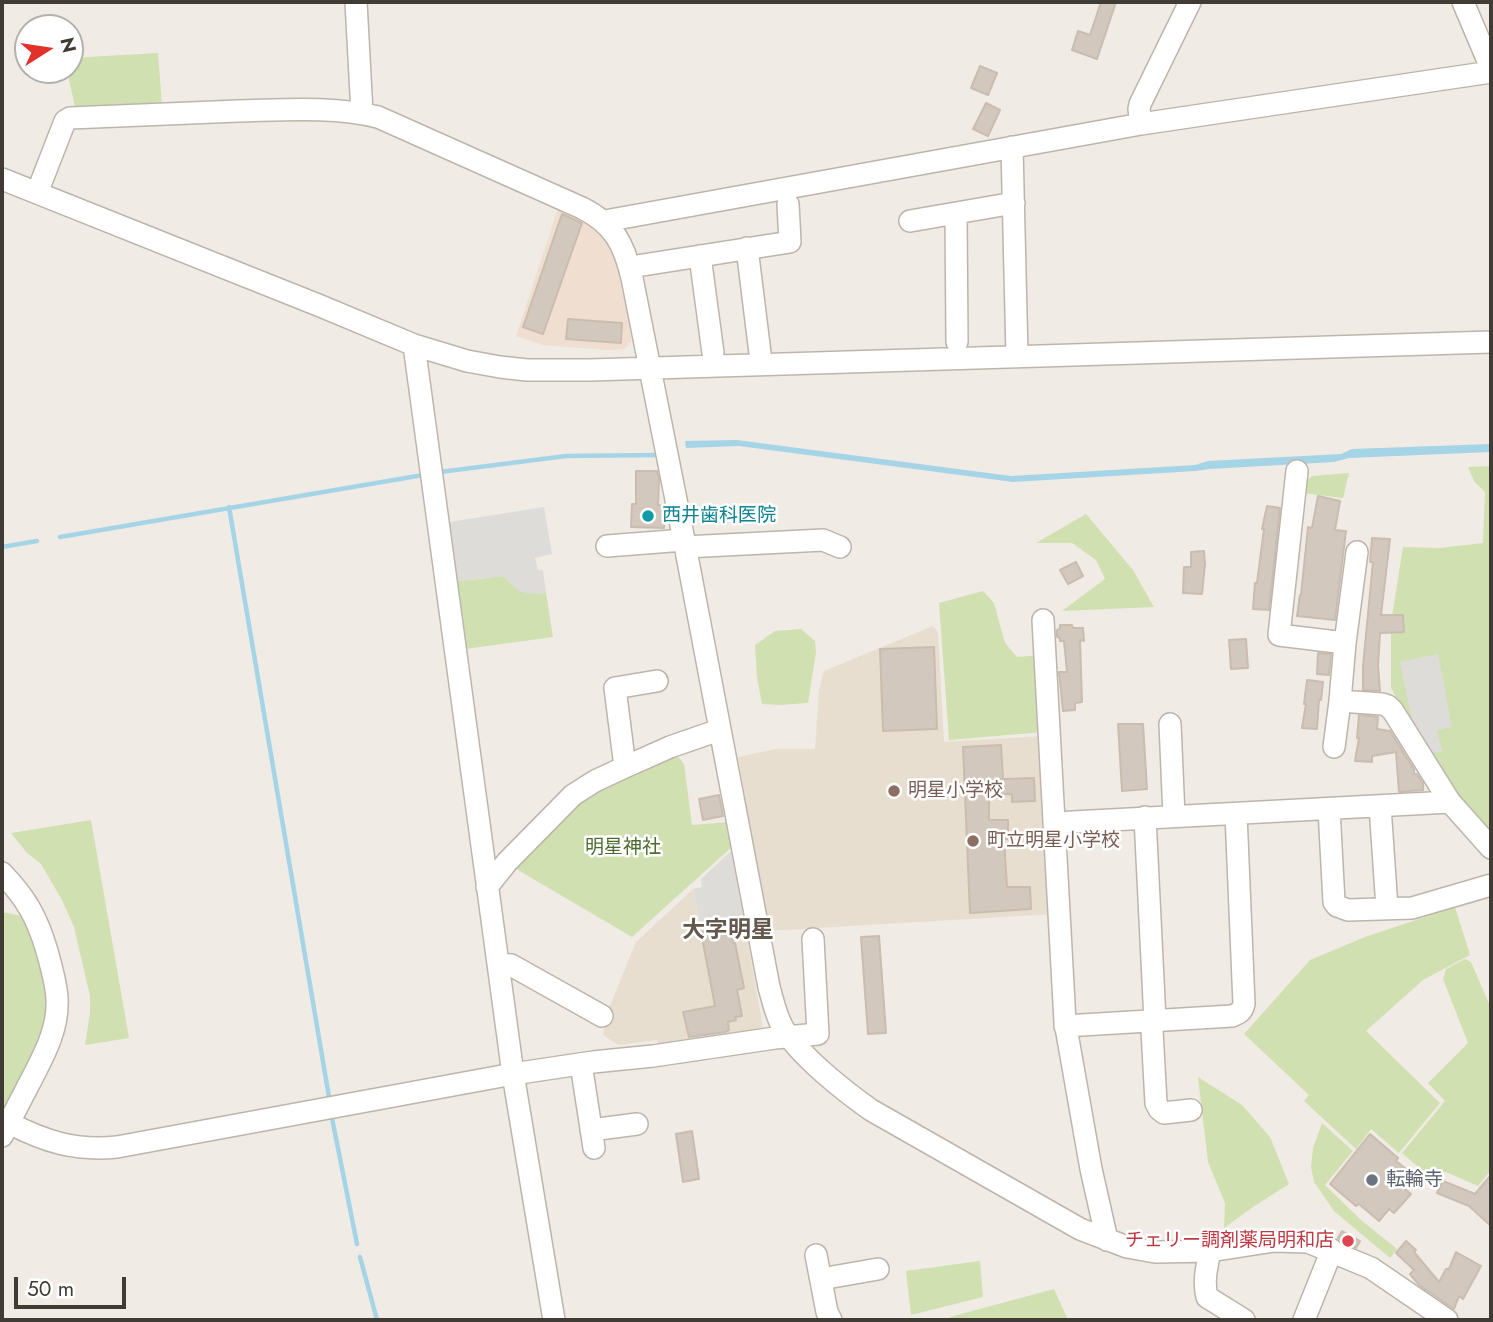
<!DOCTYPE html>
<html>
<head>
<meta charset="utf-8">
<style>
	body { margin:0 }
	#map { position:relative; width:1493px; height:1322px; overflow:hidden; background:#f0ebe4; font-family:Jost,sans-serif }
	canvas { display:block }
	.frame { position:absolute; inset:0; border:4px solid #413b35; pointer-events:none }
	.north { position:absolute; left:14px; top:14px; width:70px; height:70px; box-sizing:border-box; background:#fff; border:2px solid #b3b1ae; border-radius:50%; rotate:78deg; font-size:19px; font-weight:700; line-height:28px; text-align:center; color:#413b35 }
	.north::after { content:''; display:block; margin:auto; width:24px; height:32px; background:#e2302a; clip-path:polygon(50% 0,100% 100%,50% 72%,0 100%) }
	.scale { position:absolute; left:14px; top:1277px; width:112px; height:32px; box-sizing:border-box; border:4px solid #413b35; border-top:0; padding-left:9px; font-size:21px; line-height:24px; white-space:nowrap; color:#413b35; -webkit-text-stroke:5px #fff; paint-order:stroke }
</style>
</head>
<body>
<div id="map">
<canvas width="1493" height="1322"></canvas>
<div class="frame"></div>
<div class="north">N</div>
<div class="scale">50 m</div>
</div>
<script>
const g = document.querySelector('canvas').getContext('2d');
g.lineJoin = 'round';
function paint(path, color) {
  g.fillStyle = color;
  g.fill(path, 'evenodd');
}
function stroke(path, color, width, dash) {
  g.strokeStyle = color;
  g.lineWidth = width;
  g.lineCap = dash ? 'butt' : 'round';
  g.setLineDash(dash || []);
  g.stroke(path);
}
function drawText(font, color, halo, rows, align = 'center') {
  g.font = font + ' Jost,"Noto Sans JP",sans-serif';
  g.lineWidth = 5;
  g.setLineDash([]);
  g.textBaseline = 'middle';
  g.strokeStyle = halo;
  g.fillStyle = color;
  for (const [text, x, y, turn = 0] of rows) {
    g.save();
    g.translate(x, y);
    g.rotate((+turn || 0) * Math.PI / 180);
    g.textAlign = isNaN(turn) ? turn : align;
    if (halo) g.strokeText(text, 0, 0);
    g.fillText(text, 0, 0);
    g.restore();
  }
}
paint(new Path2D(`
	M558 208 596 226 610 239 619 259 632 332 631 342 624 349 608 350 543 345 516 336Z`), '#f0dfd1');
paint(new Path2D(`
	M933 626 938 632 944 742 1042 736 1052 914 768 931 738 757 775 749H815L819 690 824 671Z
	M693 889 700 924 743 915 764 1034 659 1051 657 1040 618 1045 603 1035 607 1013 636 942Z`), '#e8ded0');
paint(new Path2D(`
	M158 53 162 105 76 111 69 80 70 58Z
	M1491 466V834L1462 803 1417 734 1391 688V623L1403 547 1439 548 1483 543 1485 492 1474 481 1468 467Z
	M1349 473 1343 498 1302 493 1303 485 1312 476Z
	M1086 514 1133 570 1154 607 1062 611 1105 579 1096 560 1072 543H1036Z
	M503 576C519 591 524 595 546 593L553 637 465 649 451 582Z
	M983 591 994 603 1005 643 1017 657 1041 655 1043 732 949 740 939 603Z
	M801 629 815 641 816 652 808 703 780 705 762 704 757 677 755 645 775 631Z
	M670 747 684 764 692 825 729 822 733 846 632 937 523 873 507 862 573 795Z
	M91 820 129 1038 85 1045 90 1013V996L74 927 62 900 41 864 27 853 11 833Z
	M1455 907 1470 955 1423 980 1366 1031 1440 1103 1399 1153 1371 1129 1356 1149 1304 1101 1309 1095 1244 1034 1310 960 1365 937Z
	M2 912 27 917 42 967 46 1000 44 1030 34 1053 2 1112Z
	M1465 959 1471 962 1491 1008V1170L1478 1186 1446 1172 1433 1173 1424 1172 1402 1153 1445 1101 1428 1083 1468 1043 1443 979 1446 969Z
	M1198 1077 1242 1105 1270 1137 1289 1184 1253 1207 1224 1228 1225 1203 1208 1162Z
	M1322 1123 1353 1151 1325 1185 1361 1220 1397 1249 1390 1258 1334 1211 1314 1182 1311 1167 1313 1148Z
	M980 1261 983 1297 911 1315 906 1271Z
	M1054 1289 1068 1320H951L950 1317Z`), '#d1e0b1');
paint(new Path2D(`
	M544 507 552 554 535 558 538 570H543L546 593 534 594 519 591 503 576 451 582 443 523Z
	M1438 654 1452 727 1437 730 1442 752 1430 753 1417 729 1414 730 1400 662Z
	M731 851 743 915 700 924 693 889 702 887 701 879Z`), '#dedcd9');
paint(new Path2D(`
	M737 440 1011 476 1195 465 1208 461 1341 454 1352 449 1491 444V452L1349 458 1334 462 1209 469 1196 471 1013 482 739 446 686 448 685 441Z`), '#a6d4e7');
stroke(new Path2D(`
	M440 472 566 456 657 455
	M229 507 329 1097
	M60 537 423 475
	M2 547 37 541
	M332 1118 357 1244
	M360 1257 377 1320`), '#a6d4e7', 4.5);
const building = new Path2D(`
	M1101 2H1116L1097 59 1072 50 1078 31 1090 35Z
	M980 66 997 73 988 95 971 88Z
	M986 103 1000 110 988 136 973 129Z
	M562 214 582 223 543 334 523 327Z
	M568 319 622 323 621 343 566 339Z
	M636 471H657L659 479 658 505 664 506 665 511 664 528 631 527 632 504H636Z
	M1318 496 1340 501 1335 530 1346 531 1335 620 1297 616 1300 595H1301L1308 527 1312 528Z
	M1267 506 1280 508 1269 610 1253 609 1255 583H1257L1264 529H1262Z
	M1372 538 1390 539 1381 615H1403L1404 632 1380 633 1378 665 1380 691 1363 690V666L1373 562H1370Z
	M1204 551 1205 564 1202 594 1183 593 1184 567H1191V552Z
	M1076 562 1083 576 1068 584 1060 570Z
	M1060 625H1072L1073 628H1083L1084 641 1080 640 1082 702 1075 703V710L1063 711 1059 672H1067L1064 641H1060V638L1057 637V630L1060 629Z
	M1246 639 1248 668 1231 669 1229 640Z
	M934 647 937 729 883 731 880 649Z
	M1318 653 1331 654 1329 675 1317 674Z
	M1307 680 1323 682 1321 700H1319L1317 729 1302 728 1306 704H1304Z
	M1359 715 1378 717 1377 729 1390 731 1414 769V774H1417L1423 783V790L1399 792 1396 752 1372 756V762L1355 761 1359 738H1357Z
	M1118 724H1143L1147 789 1122 791Z
	M1001 745 1003 779 1034 778 1035 801 1012 802V794L989 795V820H1008V839H1004L1007 887H1030L1031 909 970 913 963 747Z
	M719 795 723 816 703 820 699 799Z
	M730 925 733 943H735L744 988 737 990 742 1016 735 1017 736 1020 728 1022 729 1030 725 1032 689 1037 683 1012 715 1006 701 932Z
	M879 936 886 1033 868 1034 861 937Z
	M692 1131 699 1179 683 1182 676 1134Z
	M1370 1134 1398 1158 1396 1161 1415 1176 1405 1189 1411 1194 1394 1213 1389 1209 1379 1221 1359 1204 1356 1206 1330 1184Z
	M1491 1175V1226L1469 1206 1437 1193 1443 1181 1475 1194Z
	M1342 1231 1360 1241 1356 1248 1338 1238Z
	M1406 1241 1416 1250 1414 1252 1439 1282 1446 1269H1449L1456 1252 1481 1266 1463 1299 1459 1296 1454 1309 1419 1285 1410 1274 1414 1270 1396 1253Z`);
paint(building, '#d3c8be');
stroke(building, '#cabcaf', 2);
const minor = new Path2D(`
	M356 2 362 113
	M1463 2 1491 68
	M1141 124 1139 109 1140 104 1190 2
	M1012 147 1017 356
	M2 179 323 307 414 345 467 361 500 367 527 370H590L1491 342
	M37 193 65 121 70 118C126 116 182 113 238 111 284 110 333 106 378 117L582 208C614 224 624 244 632 278L684 540 769 987C773 1001 776 1016 783 1028 800 1056 844 1091 871 1110L1080 1229 1127 1247 1155 1252 1210 1251 1274 1241 1308 1242 1371 1268 1447 1320
	M956 213 957 342
	M605 221 1141 124 1491 72
	M910 221 1014 203
	M747 248 760 353
	M700 256 713 353
	M630 267 790 242 788 204
	M414 345 513 1074 554 1320
	M1297 471 1279 635 1345 643 1340 701 1382 704 1388 706 1393 711 1450 802 1491 848
	M607 546 684 540
	M685 547 823 540 840 547
	M1043 620 1065 1022 1091 1169 1107 1240
	M1345 643 1357 552
	M1170 724 1174 816
	M1334 747 1340 701
	M625 767 615 688 657 681
	M1380 806 1387 908
	M1329 809 1334 902 1337 906 1348 910 1412 908 1491 885
	M1145 817 1155 1021 1152 1030 1156 1103 1159 1109 1164 1113 1191 1110
	M1054 823 1450 802
	M2 873C26 898 37 917 47 951 51 966 56 982 57 998 59 1029 43 1057 29 1084 20 1101 11 1119 2 1136
	M487 887 507 862 573 795 595 781 625 767 670 747 719 730
	M498 964 511 965 602 1016
	M1065 1026 1232 1016C1239 1013 1242 1012 1244 1004L1236 814
	M581 1064 594 1148
	M9 1123C46 1142 75 1151 117 1147L513 1074 593 1062 653 1056 775 1038 818 1034 813 939
	M591 1130 637 1124
	M1210 1251C1207 1266 1203 1281 1207 1297L1244 1320
	M816 1255 827 1312 831 1320
	M821 1279 878 1269
	M1304 1320 1332 1250`);
stroke(minor, '#bdb5ab', 24);
stroke(minor, '#fff', 21);
for (const [x, y, r, color] of [
	[648,516,7,"#0f9aa8"],
	[894,791,7,"#8d6e63"],
	[973,841,7,"#8d6e63"],
	[1372,1180,7,"#6b7280"],
	[1348,1241,7,"#e0444e"]
]) {
  const dot = new Path2D();
  dot.arc(x, y, r, 0, 2 * Math.PI);
  g.fillStyle = color;
  g.fill(dot);
  stroke(dot, '#fff', 2.5);
}
drawText('19px', '#0d838f', '#fff', [
	["西井歯科医院",662,516]
], 'left');
drawText('19px', '#785e54', '#fff', [
	["明星小学校",908,791],
	["町立明星小学校",987,841]
], 'left');
drawText('19px', '#4d6c2f', '#fff', [
	["明星神社",623,848]
]);
drawText('19px', '#5b616d', '#fff', [
	["転輪寺",1386,1180]
], 'left');
drawText('19px', '#be3a42', '#fff', [
	["チェリー調剤薬局明和店",1334,1241]
], 'right');
drawText('bold 23px', '#63584d', '#fff', [
	["大字明星",728,931]
]);
</script>
</body>
</html>
